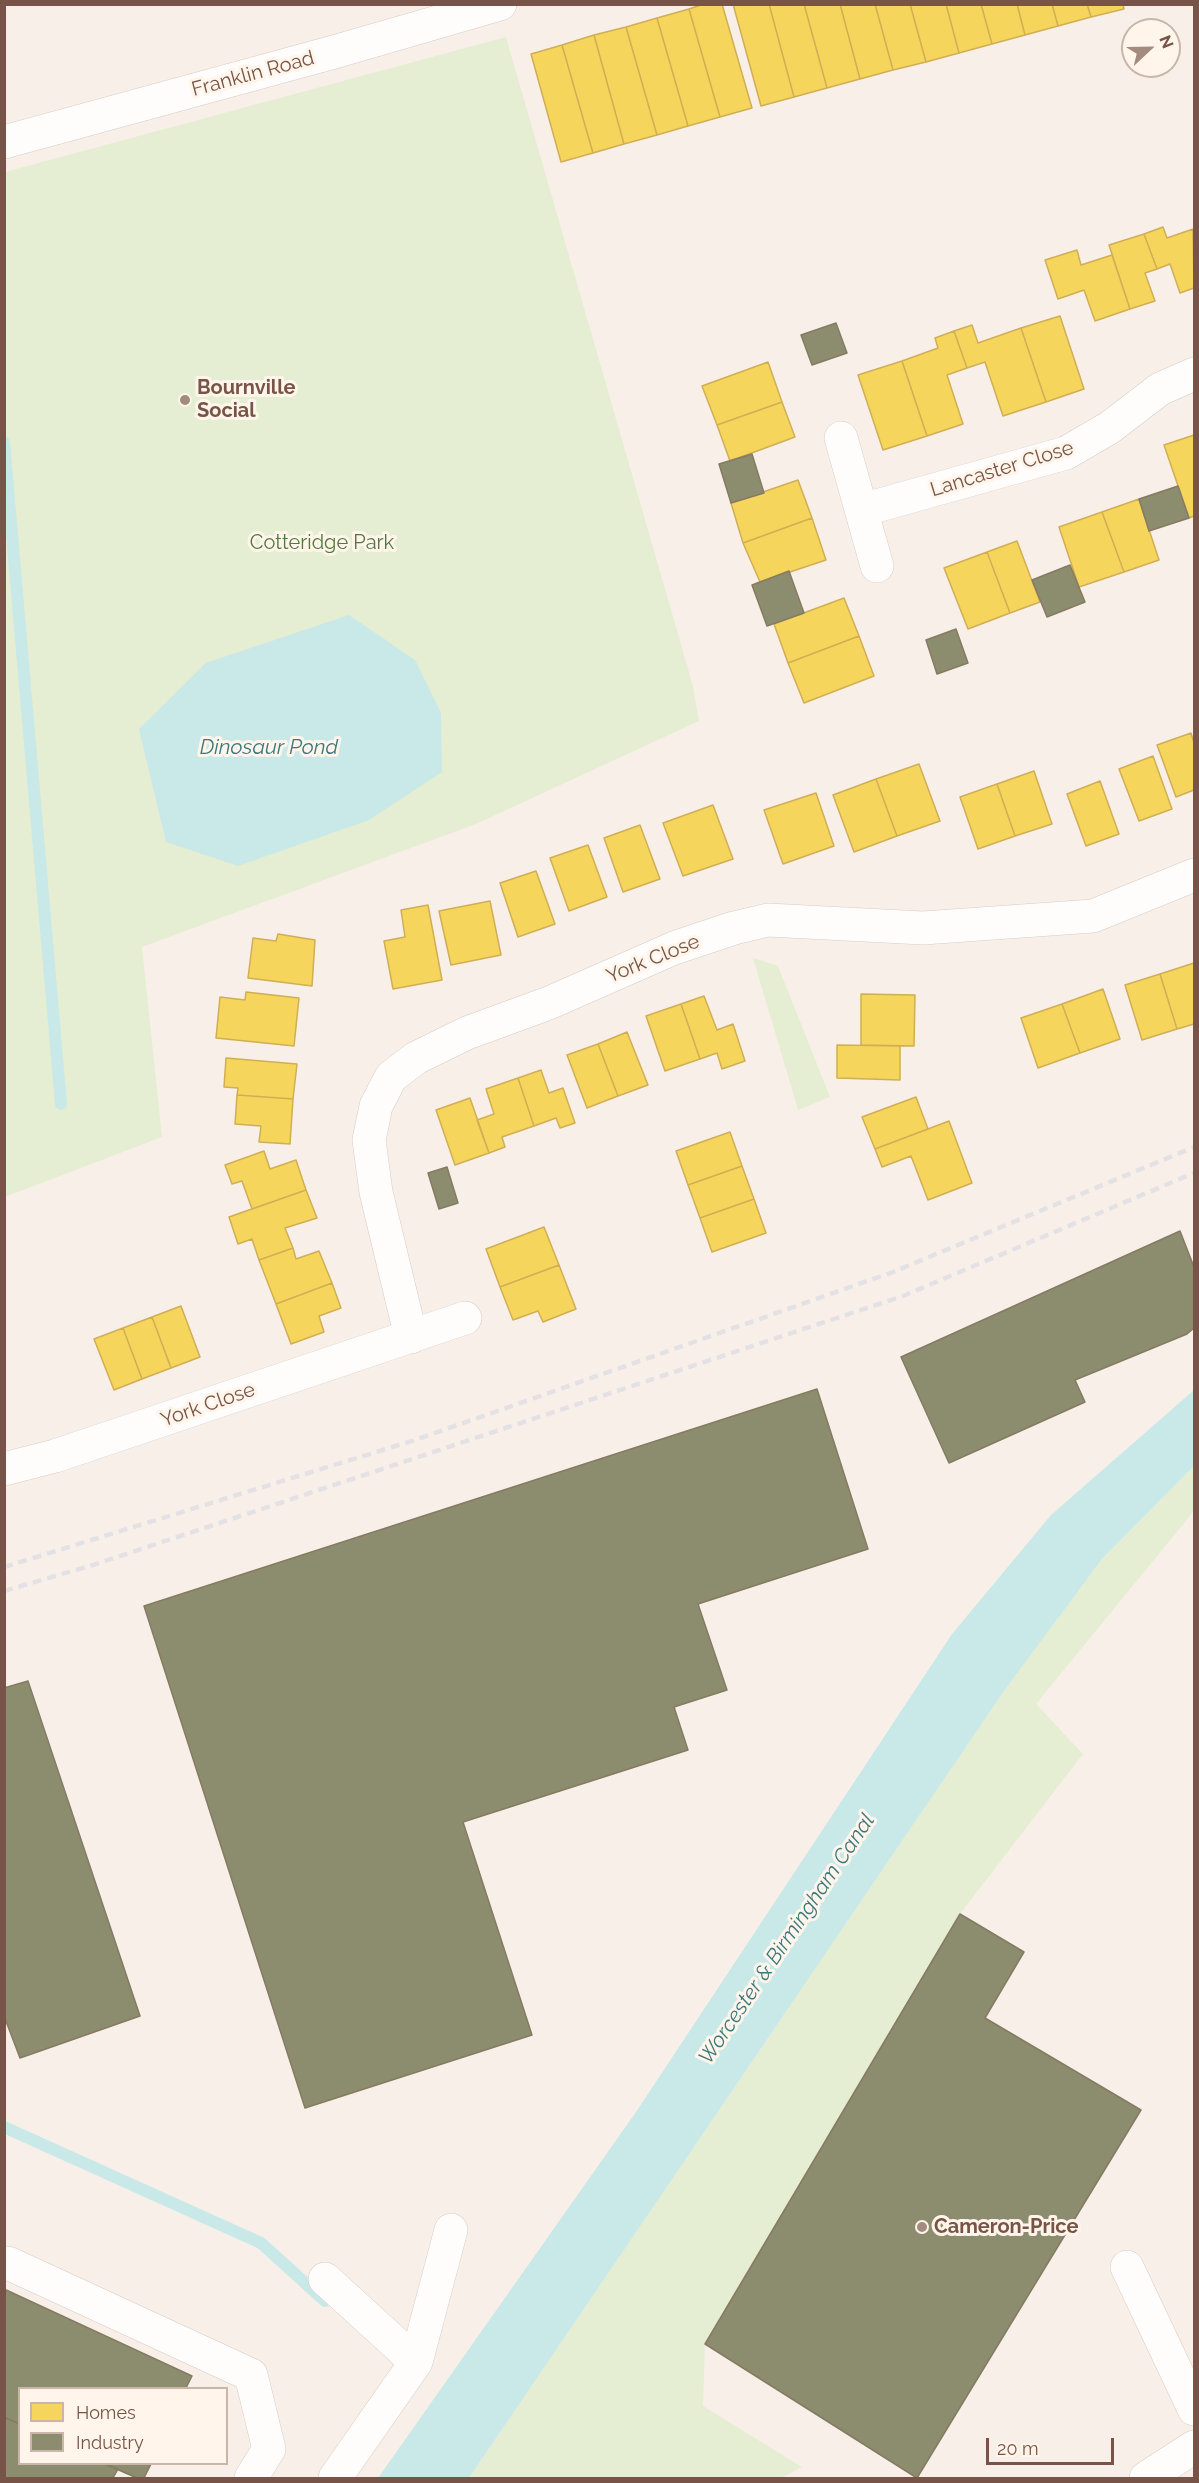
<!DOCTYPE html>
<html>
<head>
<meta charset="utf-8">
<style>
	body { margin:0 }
	#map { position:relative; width:1199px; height:2483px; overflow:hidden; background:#f8f0e8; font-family:Raleway,sans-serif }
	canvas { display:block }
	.frame { position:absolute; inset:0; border:6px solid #775447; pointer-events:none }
	.legend { position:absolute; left:18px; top:2387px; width:210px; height:78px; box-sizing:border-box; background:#fff5ea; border:2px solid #c9b5a9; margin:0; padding:8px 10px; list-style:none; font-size:18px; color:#775447 }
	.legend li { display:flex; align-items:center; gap:12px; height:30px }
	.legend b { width:30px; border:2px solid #c9b5a9 }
	.north { position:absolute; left:1121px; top:18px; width:60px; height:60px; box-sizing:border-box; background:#fff5ea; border:2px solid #c9b5a9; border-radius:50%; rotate:68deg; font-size:16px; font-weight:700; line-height:24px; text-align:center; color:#775447 }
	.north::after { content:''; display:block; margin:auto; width:21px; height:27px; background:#a48b7f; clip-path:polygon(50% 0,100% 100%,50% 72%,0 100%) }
	.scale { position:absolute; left:986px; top:2438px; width:128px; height:27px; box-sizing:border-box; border:3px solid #775447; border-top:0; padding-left:8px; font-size:18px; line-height:21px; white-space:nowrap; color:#775447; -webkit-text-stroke:4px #fff5ea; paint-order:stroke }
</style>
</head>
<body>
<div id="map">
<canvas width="1199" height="2483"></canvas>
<div class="frame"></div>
<ul class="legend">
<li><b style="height:16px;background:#f6d55c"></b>Homes</li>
<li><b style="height:16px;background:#8c8c6e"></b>Industry</li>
</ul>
<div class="north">N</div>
<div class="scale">20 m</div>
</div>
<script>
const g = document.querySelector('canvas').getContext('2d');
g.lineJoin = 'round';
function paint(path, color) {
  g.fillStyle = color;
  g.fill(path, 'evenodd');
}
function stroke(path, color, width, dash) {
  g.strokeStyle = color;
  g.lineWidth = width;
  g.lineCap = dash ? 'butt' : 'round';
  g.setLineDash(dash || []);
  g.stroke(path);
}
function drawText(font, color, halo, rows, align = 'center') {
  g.font = font + ' Raleway,sans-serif';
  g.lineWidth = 6;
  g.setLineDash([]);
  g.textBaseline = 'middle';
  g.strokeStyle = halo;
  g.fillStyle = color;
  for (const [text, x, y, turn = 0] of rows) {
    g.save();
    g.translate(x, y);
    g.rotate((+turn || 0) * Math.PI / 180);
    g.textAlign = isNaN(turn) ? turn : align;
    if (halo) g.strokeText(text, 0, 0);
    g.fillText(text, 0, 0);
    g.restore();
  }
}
paint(new Path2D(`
	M506 37 693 686 699 721 476 824 142 947 162 1137 5 1197V172Z
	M753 958 778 966 830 1097 798 1110Z
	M1194 1466V1511L1036 1704 1083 1754 960 1914 705 2344 703 2406 802 2467 781 2478H469L1004 1691 1102 1559Z`), '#e5eed2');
paint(new Path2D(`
	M349 615 415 660 441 713 442 772 369 820 238 866 166 842 139 729 206 663Z
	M1194 1390V1466L1102 1559 1004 1691 469 2478H378L636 2112 952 1634 1051 1515Z`), '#c9e8e8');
const homes = new Path2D(`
	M704 4H722L752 108 720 117 689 9Z
	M733 4H769L794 97 761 106Z
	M769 4H804L827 88 794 97Z
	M804 4H840L860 79 827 88Z
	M840 4H875L893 70 860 79Z
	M875 4H910L926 62 893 70Z
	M910 4H946L959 53 926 62Z
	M946 4H981L992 44 959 53Z
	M981 4H1017L1025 35 992 44Z
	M1017 4H1052L1058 26 1025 35Z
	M1052 4H1087L1091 17 1058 26Z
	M1087 4H1123L1124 9 1091 17Z
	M689 9 720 117 688 126 657 18Z
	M657 18 688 126 657 135 626 27Z
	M626 27 657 135 624 144 594 35Z
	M594 35 624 144 593 153 562 45Z
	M562 45 593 153 561 162 531 54Z
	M1163 227 1167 238 1193 229 1194 288 1180 293 1170 264 1157 269 1144 234Z
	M1144 234 1157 269 1145 273 1155 301 1130 309 1109 245Z
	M1077 250 1081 265 1112 255 1130 309 1095 321 1084 290 1058 299 1045 260Z
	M1060 316 1084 389 1046 402 1021 328Z
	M972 325 978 343 1021 328 1046 402 1003 416 985 362 967 368 954 331Z
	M954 331 967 368 947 375 963 424 927 436 902 361 938 348 935 338Z
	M902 361 927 436 883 450 858 375Z
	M768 362 782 402 717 425 702 386Z
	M782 402 795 437 730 461 717 425Z
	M1194 435V516L1189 518 1164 445Z
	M798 480 812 518 743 543 731 503Z
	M1139 499 1159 560 1124 572 1102 512Z
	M1102 512 1124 572 1079 587 1059 527Z
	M812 518 826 560 760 582 743 543Z
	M1017 541 1040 602 1010 613 987 552Z
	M987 552 1010 613 968 629 944 568Z
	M844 598 859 636 788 663 774 624Z
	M859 636 874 676 804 703 788 663Z
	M1191 733 1194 743V790L1176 797 1157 745Z
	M1153 756 1172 809 1139 821 1119 769Z
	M919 764 940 821 897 836 876 779Z
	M1034 771 1052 824 1015 836 997 784Z
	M876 779 897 836 854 852 833 795Z
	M1100 781 1119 834 1086 846 1067 794Z
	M997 784 1015 836 978 849 960 797Z
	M816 793 834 846 783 864 764 810Z
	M713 805 733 859 683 876 663 823Z
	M640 825 660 879 623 892 604 838Z
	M588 845 607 897 569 911 550 858Z
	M536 871 555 924 518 937 500 883Z
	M490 901 501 955 451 965 439 911Z
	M428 905 442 980 393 989 384 941 405 937 401 910Z
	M278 934 315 940 312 986 248 978 253 938 276 941Z
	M1194 963V1024L1177 1029 1160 974Z
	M1160 974 1177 1029 1142 1040 1125 985Z
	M1103 989 1120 1039 1080 1053 1062 1004Z
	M246 992 299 998 294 1046 216 1038 220 997 245 1000Z
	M861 994 915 995 914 1046 861 1045Z
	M704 996 717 1030 733 1024 745 1061 722 1069 717 1053 700 1059 681 1004Z
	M681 1004 700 1059 665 1071 646 1016Z
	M1062 1004 1080 1053 1038 1068 1021 1018Z
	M627 1032 648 1085 618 1096 598 1044Z
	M598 1044 618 1096 587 1108 567 1055Z
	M837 1045 900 1046V1080L837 1078Z
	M226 1058 297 1064 293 1099 237 1095 238 1088 224 1087Z
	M541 1070 549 1093 563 1088 575 1123 560 1128 556 1118 534 1126 518 1078Z
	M518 1078 534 1126 502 1137 505 1147 489 1153 477 1120 494 1114 486 1089Z
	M237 1095 293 1099 290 1144 259 1142 261 1126 235 1124Z
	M916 1097 928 1129 875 1149 862 1117Z
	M470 1098 489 1153 455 1165 436 1110Z
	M949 1121 972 1183 928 1200 911 1156 882 1167 875 1149Z
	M730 1132 742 1166 688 1185 676 1151Z
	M264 1151 270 1169 296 1160 306 1190 252 1209 242 1181 232 1184 225 1165Z
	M742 1166 754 1199 700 1218 688 1185Z
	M306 1190 317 1218 285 1228 293 1248 259 1260 252 1239 238 1244 229 1217Z
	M754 1199 766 1233 712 1252 700 1218Z
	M544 1227 559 1265 500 1287 486 1249Z
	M293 1248 296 1259 319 1251 332 1283 276 1304 259 1260Z
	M559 1265 576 1309 543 1322 538 1311 513 1320 500 1287Z
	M332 1283 341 1308 319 1316 324 1332 291 1344 276 1304Z
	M181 1306 200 1357 171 1368 152 1317Z
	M152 1317 171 1368 142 1379 123 1328Z
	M123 1328 142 1379 114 1390 94 1339Z`);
paint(homes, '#f6d55c');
stroke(homes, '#d0ae56', 1.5);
const industry = new Path2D(`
	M836 323 847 353 812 365 801 335Z
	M752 454 764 493 731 503 719 464Z
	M1178 486 1189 518 1149 531 1139 499Z
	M1070 565 1085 602 1047 617 1032 580Z
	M789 571 804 613 767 626 752 585Z
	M956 629 968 663 937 674 926 640Z
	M447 1167 458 1203 439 1209 428 1173Z
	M1180 1231 1194 1267V1328L1187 1334 1075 1380 1085 1402 949 1463 901 1357Z
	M817 1389 868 1549 698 1604 727 1690 674 1707 688 1750 463 1822 532 2035 305 2108 144 1606Z
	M28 1681 140 2016 20 2058 4 2016V1688Z
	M960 1914 1024 1952 985 2018 1141 2110 917 2478 705 2344Z
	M4 2289 192 2376 186 2388H20V2424L4 2417Z
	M4 2417 20 2424V2464H105L118 2469 113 2478H4Z
	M105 2464H151L144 2478H137Z`);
paint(industry, '#8c8c6e');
stroke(industry, '#867b62', 1.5);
stroke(new Path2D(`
	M4 442 61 1104
	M4 2127 261 2243 325 2301`), '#c9e8e8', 12);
const minor = new Path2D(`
	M4 142 334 52 500 4
	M841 438 877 566
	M862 510 1066 453 1109 428 1160 389 1194 374
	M411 1337 376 1192 369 1140 376 1106 391 1077 416 1058 467 1033 549 1003 674 948 734 928 768 920 923 928 1093 916 1194 875
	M4 1469 55 1456 465 1318
	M4 2264 8 2263 251 2375 269 2449 251 2478
	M1127 2267 1194 2409
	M325 2279 416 2362 335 2478
	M416 2362 451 2230
	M1146 2478 1194 2447`);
stroke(minor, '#d6cbc5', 34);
stroke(minor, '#fefdfc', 33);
stroke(new Path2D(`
	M4 1567 415 1440 893 1272 1194 1147
	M4 1591 93 1565 903 1296 1194 1173`), '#e4e1e5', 4.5, [9, 6]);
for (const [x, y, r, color] of [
	[185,400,6,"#a48b7f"],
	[922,2227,6,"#a48b7f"]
]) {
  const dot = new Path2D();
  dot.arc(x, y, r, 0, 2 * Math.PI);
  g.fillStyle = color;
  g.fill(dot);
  stroke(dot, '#fff5ea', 2);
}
drawText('20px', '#775447', '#fff5ea', [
	["Franklin Road",253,74,-15],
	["Lancaster Close",1002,469,-17],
	["York Close",653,959,-22],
	["York Close",208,1405,-19]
]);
drawText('bold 20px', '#775447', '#fff5ea', [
	["Bournville",197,388],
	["Social",197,411],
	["Cameron-Price",934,2227]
], 'left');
drawText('20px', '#52783c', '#fff5ea', [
	["Cotteridge Park",322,543]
]);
drawText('italic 21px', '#3a787e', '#fff5ea', [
	["Dinosaur Pond",269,748],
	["Worcester & Birmingham Canal",787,1939,-56]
]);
</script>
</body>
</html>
